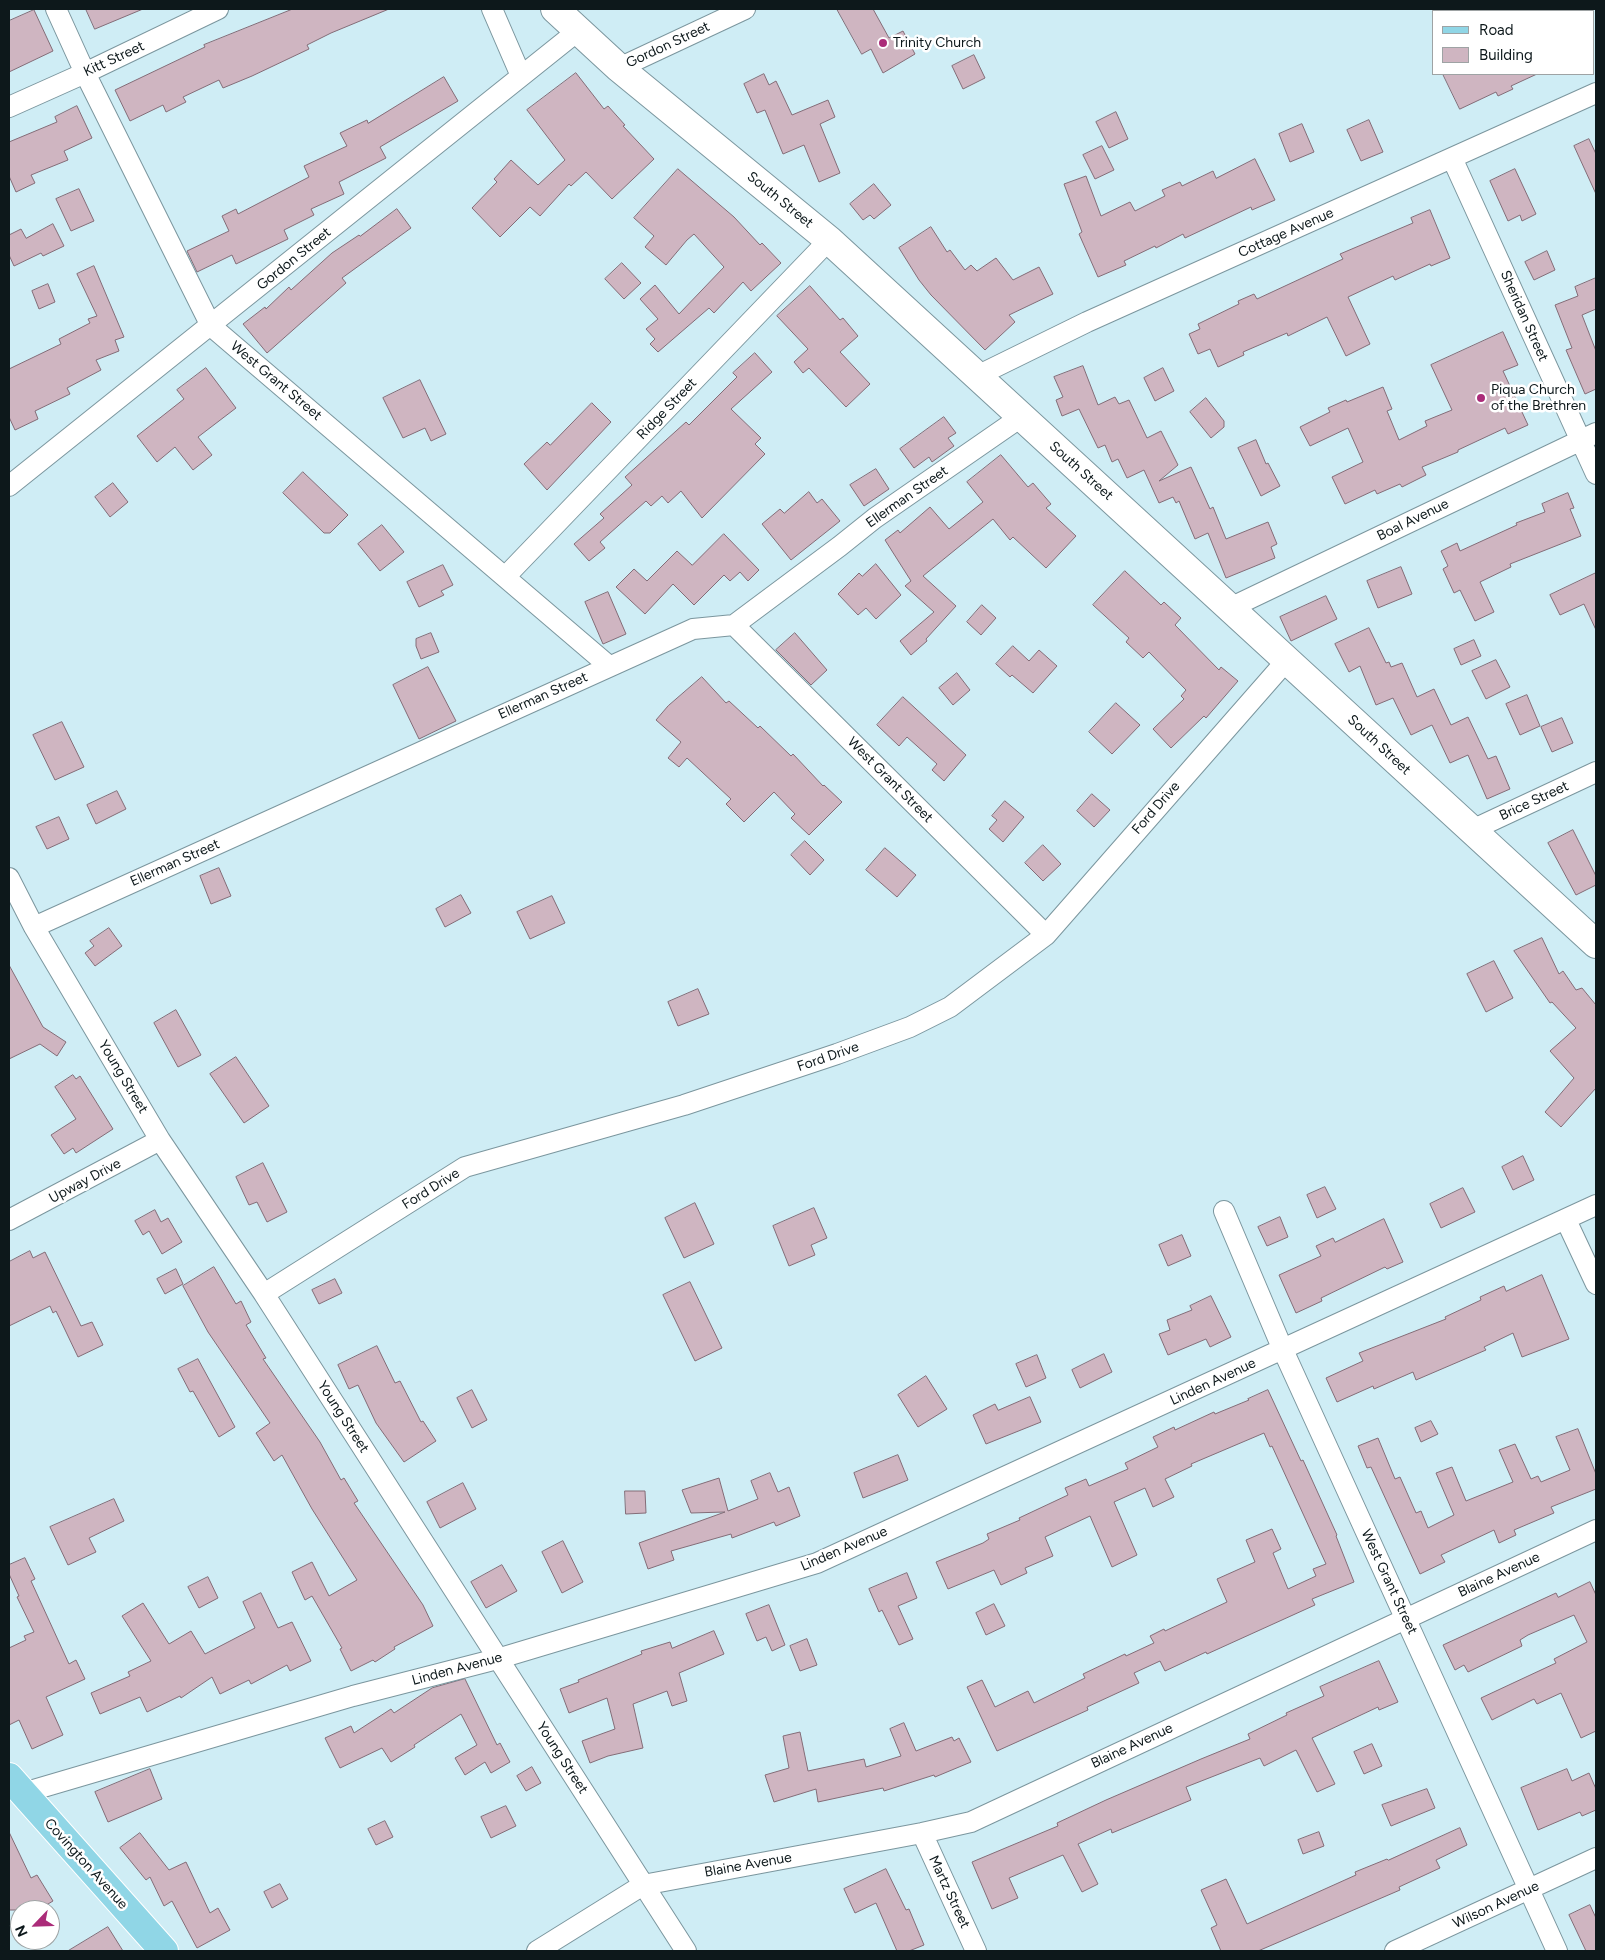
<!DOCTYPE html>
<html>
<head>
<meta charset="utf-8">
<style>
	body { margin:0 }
	#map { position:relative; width:1605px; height:1960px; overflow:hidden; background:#cfedf5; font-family:Figtree,sans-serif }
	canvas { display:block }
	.frame { position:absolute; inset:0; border:10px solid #0d181b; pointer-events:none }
	.legend { position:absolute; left:1432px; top:10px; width:162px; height:65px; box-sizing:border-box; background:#fff; border:1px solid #9ea3a4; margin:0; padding:6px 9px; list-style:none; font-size:15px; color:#0d181b }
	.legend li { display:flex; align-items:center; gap:10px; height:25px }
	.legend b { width:25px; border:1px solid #9ea3a4 }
	.north { position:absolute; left:10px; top:1900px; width:50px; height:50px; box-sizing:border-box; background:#fff; border:1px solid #9ea3a4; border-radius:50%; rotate:246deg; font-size:14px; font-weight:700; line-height:20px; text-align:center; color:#0d181b }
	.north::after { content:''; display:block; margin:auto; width:18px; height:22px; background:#ab2b79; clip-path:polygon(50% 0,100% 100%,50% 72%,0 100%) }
</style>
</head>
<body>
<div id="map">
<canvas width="1605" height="1960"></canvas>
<div class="frame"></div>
<ul class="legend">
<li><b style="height:6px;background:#90d6e6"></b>Road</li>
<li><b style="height:14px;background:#cfb5c1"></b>Building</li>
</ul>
<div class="north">N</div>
</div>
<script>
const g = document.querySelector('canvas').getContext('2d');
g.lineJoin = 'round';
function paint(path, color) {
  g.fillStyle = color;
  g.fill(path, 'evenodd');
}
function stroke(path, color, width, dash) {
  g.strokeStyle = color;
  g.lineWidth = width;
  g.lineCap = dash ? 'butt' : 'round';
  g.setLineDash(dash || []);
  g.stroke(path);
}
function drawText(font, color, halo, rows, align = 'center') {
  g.font = font + ' Figtree,sans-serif';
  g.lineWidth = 5;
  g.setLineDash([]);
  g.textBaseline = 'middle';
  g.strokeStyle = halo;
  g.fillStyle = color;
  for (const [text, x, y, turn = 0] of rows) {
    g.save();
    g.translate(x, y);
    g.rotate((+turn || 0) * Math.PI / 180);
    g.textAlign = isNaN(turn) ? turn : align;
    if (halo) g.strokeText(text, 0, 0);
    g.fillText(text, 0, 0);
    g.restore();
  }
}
const building = new Path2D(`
	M86 9H143L95 29Z
	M293 9H389L331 33 307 45 309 49 252 76 223 88 219 80 183 97 186 102 166 112 163 105 130 121 115 90 205 47 204 45Z
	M837 9H873L889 38 903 31 915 54 883 73 871 49 862 54Z
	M34 10 53 51 9 72V21Z
	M974 55 985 78 963 89 952 66Z
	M576 73 604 109 608 106 625 125 623 126 654 159 612 199 586 172 571 186 569 184 540 216 530 207 500 237 472 208 497 182 494 179 511 160 538 185 565 160 527 110Z
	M764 74 769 85 776 81 792 115 828 100 835 117 820 124 840 173 819 182 804 145 783 154 765 110 757 113 744 84Z
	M1443 74H1537L1511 86 1513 89 1498 96 1496 92 1460 109Z
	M444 77 458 101 380 147 386 158 339 182 344 194 311 209 314 215 284 230 288 239 236 264 232 255 197 272 187 251 229 231 222 216 236 209 238 214 309 177 304 166 347 146 340 133 367 120 368 123Z
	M77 106 92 138 64 151 68 160 31 175 35 183 16 192 9 176V142L57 122 55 117Z
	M1116 112 1128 139 1109 148 1096 122Z
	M1369 120 1383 152 1361 161 1347 130Z
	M1302 124 1314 152 1290 162 1279 134Z
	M1589 139 1596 154V194L1574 146Z
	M1102 146 1114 170 1095 179 1083 155Z
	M1255 159 1275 200 1252 210 1251 207 1185 238 1183 234 1156 248 1155 246 1124 261 1126 265 1098 277 1079 234 1082 232 1064 184 1086 176 1101 216 1130 202 1135 211 1165 196 1162 190 1180 182 1182 186 1213 171 1216 178Z
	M678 169 734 217 760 245 762 243 781 263 751 291 743 282 714 313 709 308 658 352 650 344 655 339 646 329 658 319 640 299 655 285 679 314 724 267 694 234 687 240 666 265 645 247 654 236 634 218Z
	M1515 169 1536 214 1522 221 1520 215 1508 221 1490 181Z
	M874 184 891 205 874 219 870 215 863 220 850 204Z
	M79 189 94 221 71 231 56 199Z
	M397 209 411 228 342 278 346 283 267 353 243 324 265 307 266 309 289 287 291 290 332 253 359 235 360 236Z
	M1430 210 1450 258 1431 266 1430 264 1395 280 1393 276 1348 297 1370 344 1346 356 1327 317 1288 336 1287 333 1243 352 1244 355 1218 367 1210 349 1198 354 1189 334 1200 329 1198 324 1239 304 1238 301 1254 294 1257 299 1343 259 1340 254 1413 223 1411 218Z
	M53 224 64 246 43 256 41 253 14 266 9 255V235L21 229 26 238Z
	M931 227 947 252 950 250 965 270 971 265 977 271 996 258 1013 280 1039 267 1053 294 1009 315 1015 322 985 350 931 295 919 280 899 248Z
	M1547 251 1555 270 1534 280 1525 262Z
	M622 263 641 283 624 299 605 279Z
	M94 266 124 337 115 340 119 351 96 360 101 370 67 388 70 394 35 411 38 419 15 430 9 417V369L61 344 59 339 90 323 88 319 97 316 77 274Z
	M1596 278V309L1582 315 1596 351V389L1585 394 1566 350 1572 348 1555 305 1578 296 1575 287Z
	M48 284 55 302 39 309 32 291Z
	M810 286 840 320 843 318 858 336 840 352 870 384 846 407 809 368 803 373 794 362 808 349 777 316Z
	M1503 332 1518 365 1503 371 1528 425 1508 434 1505 428 1458 450V452L1422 467 1426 475 1402 487 1400 484 1377 494 1375 490 1345 504 1332 477 1363 462 1348 428 1310 446 1300 427 1330 412 1328 408 1346 400 1347 402 1383 387 1392 409 1387 411 1399 440 1427 426 1425 421 1452 410 1431 365Z
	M755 353 772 372 731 409 761 438 755 444 765 454 702 518 681 491 668 503 662 496 651 506 646 501 600 542 605 548 589 561 574 544 604 518 600 514 632 485 625 477 686 422 689 425 737 377 733 373Z
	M1083 366 1098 405 1115 397 1119 404 1129 400 1147 438 1161 431 1178 465 1159 481 1191 467 1210 509 1213 507 1226 539 1268 522 1277 544 1271 547 1275 558 1226 578 1208 533 1195 539 1179 501 1176 503 1173 497 1159 503 1144 470 1127 478 1118 459 1112 462 1105 445 1098 448 1079 409 1062 416 1056 400 1063 397 1054 377Z
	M206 368 236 408 198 437 212 455 193 470 175 447 157 462 137 436 184 399 177 390Z
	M1163 368 1174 391 1155 401 1144 378Z
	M420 380 446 434 431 441 425 428 403 438 383 398Z
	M1206 398 1224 421V427L1211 438 1190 412Z
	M592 403 611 422 547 490 524 464 547 442 550 445Z
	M944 417 956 433 948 438 954 446 932 462 929 457 914 468 900 449Z
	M1256 440 1266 464 1268 463 1280 486 1261 496 1238 448Z
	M1001 455 1028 487 1033 483 1051 504 1046 508 1076 536 1046 568 1013 537 1010 540 993 519 923 576 956 606 926 639 927 641 911 655 900 641 934 612 905 586 911 581 885 540 898 530 900 533 930 507 949 529 983 502 967 482Z
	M876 469 889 489 864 506 850 485Z
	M303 472 348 515 330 533H324L283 493Z
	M113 483 128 502 110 517 95 497Z
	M809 492 817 503 822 499 840 521 791 560 762 524 780 509 784 513Z
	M1568 493 1574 508 1570 509 1581 536 1510 564 1511 567 1480 582 1494 612 1475 621 1460 590 1454 593 1443 569 1448 566 1441 551 1457 543 1460 551 1517 525 1516 523 1545 512 1542 504Z
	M382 525 404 552 380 571 358 544Z
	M724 534 759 570 748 581 740 572 730 581 724 575 694 605 673 584 645 614 616 587 634 569 647 581 677 551 692 565Z
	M876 564 901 595 876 619 866 608 858 615 838 594 859 573 862 576Z
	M443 565 453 585 441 591 444 595 419 607 407 582Z
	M1401 567 1412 594 1378 608 1367 581Z
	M1125 571 1161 605 1164 602 1181 618 1175 625 1219 670 1221 667 1238 681 1206 718 1204 716 1171 748 1153 729 1184 699 1181 696 1186 690 1149 652 1143 658 1126 642 1129 638 1093 605Z
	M1596 573V630L1584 604 1560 615 1550 595Z
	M608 592 626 634 603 644 585 602Z
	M1326 596 1337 619 1291 641 1280 617Z
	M982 605 996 618 981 635 967 622Z
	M1369 628 1386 663 1389 662 1391 667 1402 663 1417 697 1434 689 1451 725 1468 717 1488 759 1496 756 1510 789 1487 799 1468 755 1450 763 1432 725 1411 735 1393 698 1376 705 1360 666 1349 672 1335 644Z
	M431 633 439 652 421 659 416 646V639Z
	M795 633 827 670 811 685 776 650Z
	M1474 640 1481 656 1461 665 1454 649Z
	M1013 646 1029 661 1039 650 1057 666 1033 693 1012 675 1010 677 996 664Z
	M1496 660 1510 687 1486 699 1472 671Z
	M428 667 456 721 419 739 393 685Z
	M957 673 970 690 953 705 939 688Z
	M702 677 726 703 729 701 758 728 760 726 791 756 793 754 823 786 824 785 842 802 809 835 791 818 795 814 774 792 744 822 726 804 731 799 687 758 679 767 668 758 681 742 656 720 668 706Z
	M1527 695 1540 726 1520 735 1506 704Z
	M903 697 966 755 944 781 932 770 937 764 907 737 899 746 877 725Z
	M1116 703 1140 725 1112 754 1089 732Z
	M1562 718 1573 743 1552 752 1541 727Z
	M62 722 84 767 55 780 33 735Z
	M117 791 126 809 96 824 87 805Z
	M1092 794 1110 810 1094 827 1077 811Z
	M1005 801 1024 817 1003 842 989 829 997 820 992 816Z
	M59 817 69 839 47 849 36 827Z
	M1573 830 1596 876V885L1576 895 1548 843Z
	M805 841 824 860 810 875 791 855Z
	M1043 845 1061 864 1043 881 1025 863Z
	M885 848 916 875 897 897 866 870Z
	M219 868 231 896 211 904 200 876Z
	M461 895 471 913 445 927 436 909Z
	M552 896 565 923 530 939 517 912Z
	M109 928 122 946 95 966 85 953 94 946 90 941Z
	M1542 938 1559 974 1563 971 1576 990 1582 988 1596 1005V1088L1561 1127 1545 1112 1574 1078 1550 1051 1576 1028 1552 1002 1550 1003 1514 951Z
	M1494 961 1513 998 1486 1012 1467 974Z
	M9 965 43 1027 66 1042 57 1056 40 1044 9 1059Z
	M698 989 709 1014 678 1026 668 1002Z
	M176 1010 201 1055 178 1067 154 1023Z
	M236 1057 269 1106 244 1123 210 1074Z
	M73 1075 76 1079 80 1076 113 1129 76 1153 73 1148 64 1154 51 1135 76 1119 55 1087Z
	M1523 1156 1534 1180 1513 1190 1502 1167Z
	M263 1163 287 1212 267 1222 257 1202 249 1205 236 1177Z
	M1325 1187 1336 1209 1317 1218 1307 1195Z
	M1463 1188 1475 1212 1441 1228 1430 1204Z
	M695 1203 714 1244 684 1258 665 1218Z
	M814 1208 827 1238 811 1245 815 1255 789 1266 773 1226Z
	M155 1210 161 1222 168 1218 182 1242 162 1254 149 1231 143 1235 135 1221Z
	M1280 1217 1288 1237 1267 1246 1258 1227Z
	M1384 1219 1403 1262 1387 1269 1385 1267 1321 1298 1322 1301 1296 1313 1279 1275 1321 1256 1316 1246 1333 1238 1335 1242Z
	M1182 1235 1191 1256 1168 1266 1159 1245Z
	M30 1251 33 1258 45 1252 81 1326 92 1322 103 1345 78 1357 56 1311 53 1313 50 1306 9 1326V1262Z
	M214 1267 236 1304 241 1301 251 1322 246 1325 266 1358 263 1359 320 1442 341 1480 344 1478 358 1501 354 1503 423 1605 433 1626 394 1647 395 1649 375 1662 373 1660 351 1671 340 1649 342 1648 312 1596 305 1600 292 1572 312 1562 329 1596 357 1580 312 1509 282 1455 274 1461 256 1433 270 1423 208 1332 183 1286Z
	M176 1269 183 1284 165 1294 157 1279Z
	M1542 1275 1569 1339 1522 1357 1513 1333 1484 1347 1486 1350 1416 1380 1413 1372 1374 1389 1373 1386 1337 1402 1326 1378 1363 1361 1359 1353 1446 1319 1445 1317 1481 1300 1480 1297 1504 1286 1506 1291Z
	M335 1279 342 1293 319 1304 312 1290Z
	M690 1282 722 1348 695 1361 663 1295Z
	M1211 1296 1231 1337 1210 1347 1206 1339 1168 1355 1159 1334 1170 1330 1167 1320 1192 1310 1190 1306Z
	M377 1346 395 1383 400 1381 421 1422 423 1421 436 1441 404 1462 376 1423 358 1385 349 1389 338 1365Z
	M1104 1354 1112 1372 1080 1388 1072 1370Z
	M1037 1355 1046 1378 1026 1387 1016 1364Z
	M198 1359 235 1427 219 1437 193 1391 190 1392 178 1369Z
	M926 1376 947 1409 918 1427 898 1395Z
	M472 1390 487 1420 472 1428 457 1398Z
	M1268 1390 1301 1461 1303 1460 1337 1535 1336 1536 1354 1582 1312 1599 1315 1605 1207 1654 1206 1652 1165 1671 1160 1661 1134 1673 1139 1683 1087 1707 1088 1710 997 1751 967 1687 982 1680 995 1707 1028 1691 1034 1703 1085 1678 1083 1674 1125 1654 1126 1656 1154 1643 1150 1636 1164 1629 1165 1631 1227 1602 1217 1579 1255 1562 1246 1540 1272 1529 1281 1549 1273 1553 1288 1589 1316 1576 1313 1569 1326 1564 1272 1446 1270 1447 1264 1433 1191 1464 1192 1466 1165 1479 1174 1497 1153 1507 1145 1488 1114 1502 1137 1555 1112 1567 1090 1516 1045 1537 1053 1556 1025 1568 1027 1573 1001 1585 994 1570 948 1589 936 1562 983 1543 989 1539 987 1534 1020 1520 1019 1518 1068 1495 1065 1488 1086 1479 1089 1486 1128 1469 1125 1463 1158 1447 1153 1437 1174 1427 1175 1430 1214 1412 1215 1414 1249 1400 1248 1399Z
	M1030 1397 1041 1422 986 1444 973 1415 995 1404 998 1410Z
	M1431 1421 1438 1434 1421 1442 1415 1428Z
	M1578 1429 1596 1474V1489L1551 1507 1554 1513 1514 1530 1516 1535 1499 1543 1494 1530 1441 1555 1445 1562 1420 1574 1371 1467 1367 1468 1358 1446 1378 1438 1395 1479 1400 1477 1416 1513 1421 1511 1428 1528 1454 1515 1436 1473 1452 1467 1466 1501 1513 1482 1499 1450 1515 1444 1531 1479 1538 1476 1541 1482 1570 1470 1556 1437Z
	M898 1455 908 1480 863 1498 854 1473Z
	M770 1473 778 1492 789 1487 800 1516 776 1526 774 1522 732 1538 731 1534 671 1551 674 1560 648 1569 639 1543 725 1512 691 1513 682 1490 719 1478 728 1511 758 1499 751 1481Z
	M463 1483 476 1509 440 1528 427 1502Z
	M625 1491H645L646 1513 626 1514Z
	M114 1499 124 1521 89 1538 96 1552 68 1565 50 1527Z
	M563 1541 583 1582 562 1593 542 1552Z
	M25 1558 35 1579 31 1581 69 1664 76 1660 85 1679 46 1697 63 1735 32 1749 19 1720 9 1725V1648L26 1640 24 1636 34 1632 17 1597 19 1596 9 1574V1565Z
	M502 1565 517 1591 486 1608 471 1582Z
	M907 1573 917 1598 898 1606 913 1639 899 1645 882 1610 879 1612 869 1589Z
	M208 1577 218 1598 199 1608 188 1587Z
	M1590 1582 1596 1595V1731L1581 1738 1561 1693 1537 1704 1534 1699 1492 1720 1481 1698 1556 1663 1554 1659 1587 1642 1574 1615 1528 1635 1520 1640 1522 1646 1468 1672 1464 1665 1455 1670 1443 1645 1556 1593 1558 1597Z
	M261 1593 278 1628 292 1622 311 1661 290 1671 287 1665 251 1684 249 1680 220 1694 212 1677 181 1698 180 1696 147 1712 140 1697 100 1714 91 1693 130 1676 128 1672 151 1661 122 1616 143 1603 169 1644 191 1631 205 1654 255 1628 243 1602Z
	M994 1604 1005 1626 986 1635 976 1613Z
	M769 1605 785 1645 772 1651 766 1637 757 1641 746 1614Z
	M714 1631 724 1654 679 1673 687 1701 672 1706 667 1691 633 1704 643 1748 608 1756 590 1763 582 1741 615 1729 607 1698 569 1713 560 1689 579 1682 578 1680 642 1654 641 1651 670 1642 672 1648Z
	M807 1639 817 1665 800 1671 790 1646Z
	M1379 1661 1398 1702 1379 1710 1378 1707 1312 1738 1335 1784 1317 1792 1296 1750 1264 1766 1260 1758 1186 1787 1191 1800 1112 1833 1111 1829 1078 1844 1098 1884 1082 1892 1063 1855 1009 1878 1018 1898 992 1909 972 1862 1058 1826 1057 1823 1106 1800 1201 1759 1250 1739 1248 1734 1287 1715 1286 1713 1324 1696 1320 1687Z
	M465 1679 497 1745 500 1743 510 1762 491 1773 485 1762 465 1775 455 1758 477 1745 461 1714 414 1745 415 1747 391 1762 382 1748 340 1768 325 1738 351 1726 354 1733 391 1709 394 1713 432 1688Z
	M904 1723 916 1751 952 1737 954 1741 959 1738 971 1762 935 1777 934 1775 884 1791 883 1788 818 1802 816 1789 774 1802 765 1775 789 1768 783 1736 800 1732 808 1771 864 1759 866 1767 901 1756 890 1729Z
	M1372 1744 1382 1766 1364 1774 1354 1752Z
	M532 1767 541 1783 526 1791 517 1776Z
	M150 1769 162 1799 108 1822 95 1792Z
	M1567 1769 1572 1781 1589 1773 1596 1789V1810L1582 1816 1580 1812 1538 1830 1521 1788Z
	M1427 1789 1435 1808 1391 1826 1382 1805Z
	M506 1806 516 1826 491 1838 481 1817Z
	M385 1821 393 1837 376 1845 368 1829Z
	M1460 1828 1467 1845 1436 1860 1440 1868 1399 1887 1400 1890 1258 1951H1221L1211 1928 1217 1925 1201 1890 1226 1879 1247 1924 1356 1875 1355 1872 1387 1859 1388 1860Z
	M9 1832 31 1878 37 1875 53 1901 38 1910H9Z
	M1319 1832 1324 1846 1303 1854 1298 1840Z
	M140 1833 169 1870 186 1862 210 1913 218 1908 230 1930 197 1948 172 1901 164 1906 150 1877 146 1880 120 1848Z
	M886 1869 906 1910 909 1909 924 1945 909 1951H897L876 1903 855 1913 844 1889Z
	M280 1884 288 1899 272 1908 264 1892Z
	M1590 1905 1596 1918V1951H1586L1569 1915Z
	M108 1927 123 1951H68Z`);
paint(building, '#cfb5c1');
stroke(building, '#836c77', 1);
const street = new Path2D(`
	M56 9 85 73 211 326 609 666
	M492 9 521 76
	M619 68 745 9
	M9 107 85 73 218 9
	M1452 158 1596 474
	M977 376 1087 322 1596 93
	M9 486 579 30
	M505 577 829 240
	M1230 608 1596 433
	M734 625 1046 935
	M1472 830 1596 772
	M9 878 34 927 160 1140 264 1294 686 1951
	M34 927 693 629 734 625 840 546 875 518 1021 417
	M1224 1211 1283 1350 1557 1951
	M9 1220 160 1140
	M1566 1220 1596 1284
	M264 1294 465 1167 684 1105 837 1054 910 1027 950 1007 1046 935 1287 660
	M23 1793 353 1696 497 1659 817 1563 1596 1205
	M922 1833 976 1951
	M537 1951 643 1885 922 1833 971 1822 1596 1530
	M1395 1951 1596 1858`);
const secondary = new Path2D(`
	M555 9 619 68 829 240 1596 944`);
const primary = new Path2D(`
	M9 1777 164 1951`);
stroke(street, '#7b969e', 22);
stroke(secondary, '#7b969e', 30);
stroke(primary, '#fff', 30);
stroke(street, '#fff', 20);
stroke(secondary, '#fff', 28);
stroke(primary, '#90d6e6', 28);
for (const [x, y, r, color] of [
	[883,43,5,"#ab2b79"],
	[1481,398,5,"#ab2b79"]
]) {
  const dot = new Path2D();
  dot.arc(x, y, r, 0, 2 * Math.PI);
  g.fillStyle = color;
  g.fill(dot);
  stroke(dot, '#fff', 2);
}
drawText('14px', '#0d181b', '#fff', [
	["Trinity Church",893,43],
	["Piqua Church",1491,390],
	["of the Brethren",1491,406]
], 'left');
drawText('14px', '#0d181b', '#fff', [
	["Gordon Street",668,45,-25],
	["Kitt Street",114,59,-25],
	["South Street",780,200,39],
	["Cottage Avenue",1286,233,-24],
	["Gordon Street",294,259,-39],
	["Sheridan Street",1524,316,66],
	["West Grant Street",276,381,40],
	["Ridge Street",667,409,-46],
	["South Street",1081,471,42],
	["Ellerman Street",907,497,-35],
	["Boal Avenue",1413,520,-26],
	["Ellerman Street",543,696,-24],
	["South Street",1379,745,43],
	["West Grant Street",890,780,45],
	["Brice Street",1534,801,-25],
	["Ford Drive",1156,808,-49],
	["Ellerman Street",175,863,-24],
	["Ford Drive",828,1057,-19],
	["Young Street",123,1077,59],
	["Upway Drive",85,1181,-28],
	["Ford Drive",431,1189,-32],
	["Linden Avenue",1213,1382,-25],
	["Young Street",343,1417,57],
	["Linden Avenue",844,1549,-23],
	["Blaine Avenue",1499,1575,-25],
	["West Grant Street",1389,1582,65],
	["Linden Avenue",457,1669,-15],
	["Blaine Avenue",1132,1746,-25],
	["Young Street",562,1758,57],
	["Covington Avenue",86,1864,48],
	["Blaine Avenue",748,1865,-10],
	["Martz Street",949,1892,65],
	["Wilson Avenue",1496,1905,-25]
]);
</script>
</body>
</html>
